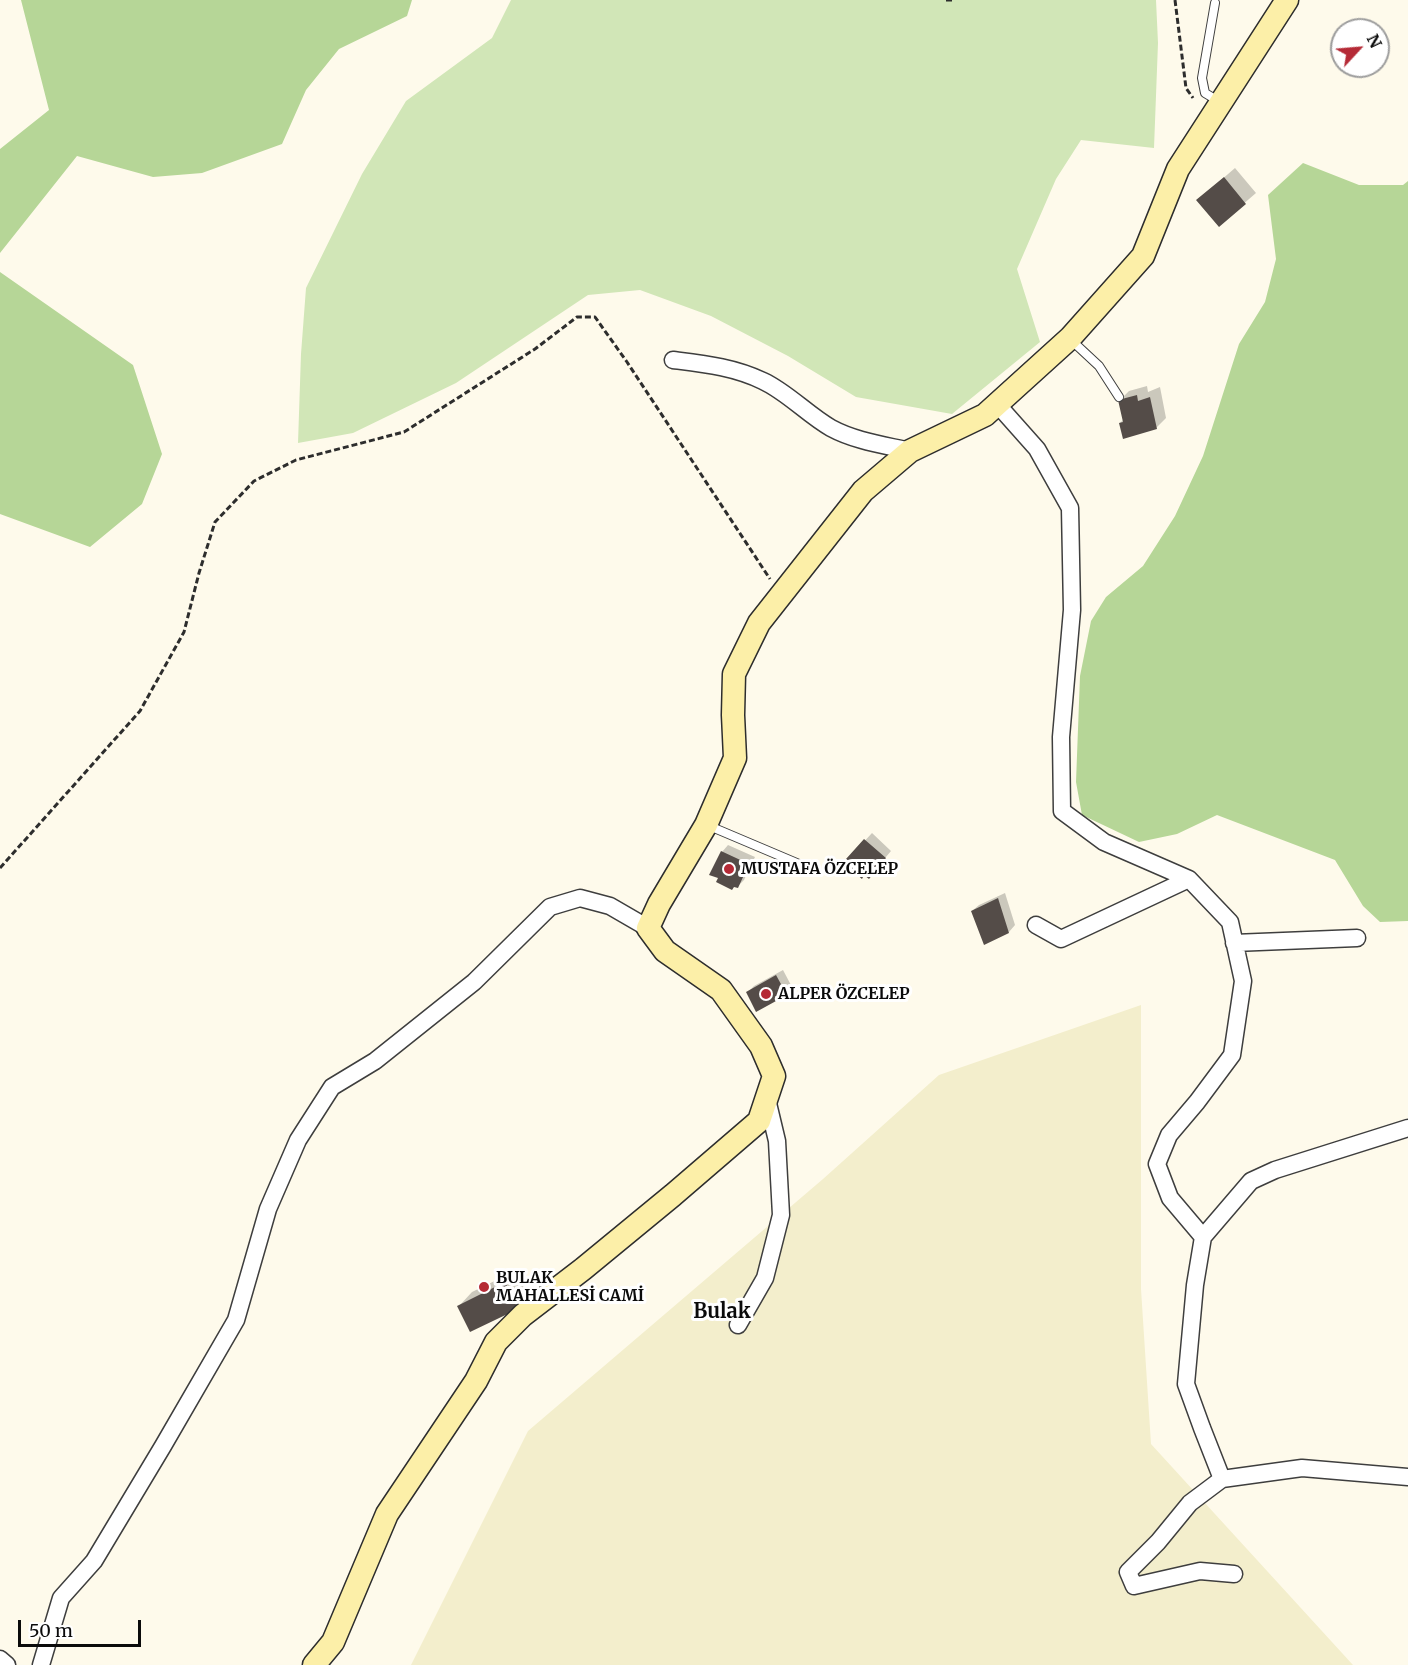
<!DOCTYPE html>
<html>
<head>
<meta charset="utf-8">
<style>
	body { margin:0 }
	#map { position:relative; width:1408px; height:1665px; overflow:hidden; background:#fefaeb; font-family:Merriweather,serif }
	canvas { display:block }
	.north { position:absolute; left:1330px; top:18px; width:60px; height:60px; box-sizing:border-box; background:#fff; border:2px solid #9d9d9d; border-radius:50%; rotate:64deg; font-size:16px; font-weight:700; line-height:24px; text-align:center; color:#0b0b0b }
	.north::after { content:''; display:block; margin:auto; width:21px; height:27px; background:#b52a36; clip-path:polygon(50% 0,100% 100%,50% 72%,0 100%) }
	.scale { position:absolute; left:18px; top:1620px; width:123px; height:27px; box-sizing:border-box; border:3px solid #0b0b0b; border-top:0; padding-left:8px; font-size:18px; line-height:21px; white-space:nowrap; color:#0b0b0b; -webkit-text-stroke:4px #fff; paint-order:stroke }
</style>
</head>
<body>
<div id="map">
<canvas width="1408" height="1665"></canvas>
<div class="north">N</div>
<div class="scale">50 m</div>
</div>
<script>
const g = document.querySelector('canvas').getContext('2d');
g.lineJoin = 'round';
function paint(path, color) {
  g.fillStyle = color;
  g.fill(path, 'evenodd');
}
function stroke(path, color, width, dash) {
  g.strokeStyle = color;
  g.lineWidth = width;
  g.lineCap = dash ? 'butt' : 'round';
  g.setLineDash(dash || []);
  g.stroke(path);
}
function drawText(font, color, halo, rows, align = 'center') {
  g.font = font + ' Merriweather,serif';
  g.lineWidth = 6;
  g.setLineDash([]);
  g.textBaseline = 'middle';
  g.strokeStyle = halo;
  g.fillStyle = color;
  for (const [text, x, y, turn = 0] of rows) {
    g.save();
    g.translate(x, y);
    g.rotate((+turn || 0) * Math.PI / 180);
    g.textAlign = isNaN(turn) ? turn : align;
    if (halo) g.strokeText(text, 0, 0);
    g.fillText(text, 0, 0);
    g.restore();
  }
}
paint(new Path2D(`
	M1141 1005V1289L1151 1444 1353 1665H411L528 1431 823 1179 939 1075Z`), '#f3eecc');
paint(new Path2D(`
	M511 0H1156L1158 43 1154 148 1081 140 1056 179 1017 269 1040 342 952 414 856 397 788 356 711 316 640 290 588 295 456 383 353 433 298 443 301 354 306 288 362 174 406 101 492 38Z`), '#d1e6b7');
paint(new Path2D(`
	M21 0H412L407 16 339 49 306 90 282 144 202 173 153 177 77 156 0 253V149L49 110Z
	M1303 163 1359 185H1403L1408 181V921L1380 922 1363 906 1335 860 1217 815 1177 834 1139 842 1082 815 1076 782 1080 676 1091 621 1106 597 1143 566 1175 516 1203 456 1239 344 1265 302 1276 259 1268 195Z
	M0 272 133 365 162 454 142 504 90 547 0 514Z`), '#b6d697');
paint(new Path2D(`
	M1235 168 1256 193 1219 225 1198 200Z
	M1147 386 1148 392 1160 387 1166 418 1156 428 1120 423 1124 419 1119 401 1129 391Z
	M872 833 891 851 875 870 853 863 848 859Z
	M728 845 755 857 744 880 737 887 722 852Z
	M1005 893 1015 925 1009 932 972 911 979 905Z
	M783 970 792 987 786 994 747 993 754 986Z
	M519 1269 531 1294 517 1307 459 1306 472 1292Z`), '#0003');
paint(new Path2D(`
	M1224 177 1246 204 1219 227 1196 200Z
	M1137 395 1138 401 1150 397 1157 429 1123 439 1119 423 1123 422 1118 400Z
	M864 839 886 858 869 879 864 875 862 879 848 867 851 863 846 859Z
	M721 851 749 864 738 888 734 887 732 890 716 882 718 878 709 875Z
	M998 898 1009 933 984 945 971 911Z
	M776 975 787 995 756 1012 746 992Z
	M505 1282 518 1309 470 1332 457 1306Z`), '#544c48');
const lane = new Path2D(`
	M1215 3 1202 78 1205 93 1220 102
	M1070 339 1099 366 1119 397
	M707 825 811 869`);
const street = new Path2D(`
	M673 360C705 364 734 367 763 381 787 392 808 415 831 428 855 441 884 445 910 451
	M997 404 1037 449 1070 508 1072 610 1061 737 1062 811 1104 842 1189 879 1230 922 1243 981 1232 1055 1197 1102 1169 1135 1157 1164 1170 1198 1203 1237 1195 1285 1186 1384 1202 1428 1222 1479 1190 1503 1158 1542 1128 1572 1134 1586 1200 1571 1234 1574
	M1036 925 1061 939 1189 879
	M1234 943 1357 938
	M1203 1237 1251 1181 1275 1170 1408 1128
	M738 1325 765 1278 781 1215 777 1141 767 1099
	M1222 1479 1302 1468 1408 1477
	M0 1659 7 1665
	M41 1665 61 1598 94 1561 163 1446 236 1320 268 1209 298 1140 332 1087 375 1061 474 982 550 907 580 898 610 906 648 928`);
const secondary = new Path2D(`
	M314 1665 333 1642 387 1514 476 1381 496 1342 523 1315 583 1269 673 1195 759 1121 774 1076 761 1046 721 990 665 951 648 928 659 904 706 825 735 758 733 715 734 674 759 623 863 491 910 451 985 415 1070 338 1143 256 1178 169 1287 0`);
stroke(lane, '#3e3e3e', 10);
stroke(street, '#3e3e3e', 19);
stroke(secondary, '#2d2d2d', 25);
stroke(new Path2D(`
	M946 0H953
	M1175 0 1186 88 1193 98
	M0 868 140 711 184 632 199 573 215 522 254 481 296 460 404 432 535 349 577 317H595L627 362 770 579`), '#2d2d2d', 3, [6, 3]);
stroke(lane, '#fff', 8);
stroke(street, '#fff', 16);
stroke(secondary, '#fcefa8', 22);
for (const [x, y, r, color] of [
	[729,869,6,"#b52a36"],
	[766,994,6,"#b52a36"],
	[484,1287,6,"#b52a36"]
]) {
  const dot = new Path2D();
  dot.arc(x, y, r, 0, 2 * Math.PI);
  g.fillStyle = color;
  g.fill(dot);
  stroke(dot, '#fff', 2);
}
drawText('bold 16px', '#0b0b0b', '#fff', [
	["MUSTAFA ÖZCELEP",741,869],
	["ALPER ÖZCELEP",778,994],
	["BULAK",496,1278],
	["MAHALLESİ CAMİ",496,1296]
], 'left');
drawText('bold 20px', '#0b0b0b', '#fff', [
	["Bulak",722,1312]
]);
</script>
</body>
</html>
